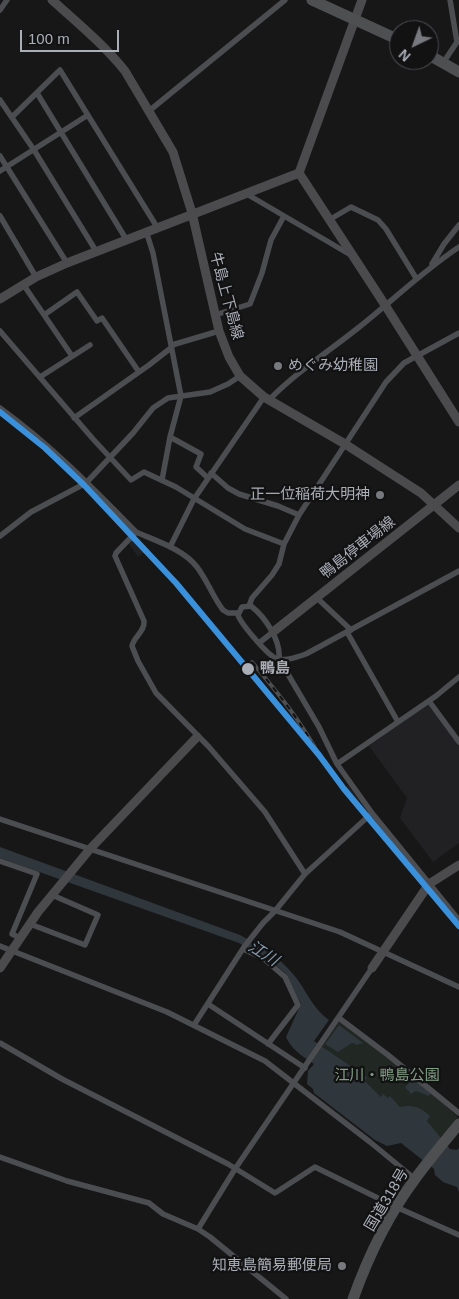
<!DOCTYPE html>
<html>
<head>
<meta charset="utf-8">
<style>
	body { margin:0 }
	#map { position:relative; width:459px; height:1299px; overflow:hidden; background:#171718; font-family:Arial,sans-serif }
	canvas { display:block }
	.north { position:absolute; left:389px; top:20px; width:50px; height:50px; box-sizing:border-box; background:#121213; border:1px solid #4f5055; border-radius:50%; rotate:222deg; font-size:14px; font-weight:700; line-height:20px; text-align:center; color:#aaaeb7 }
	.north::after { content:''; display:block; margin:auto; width:18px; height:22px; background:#77797f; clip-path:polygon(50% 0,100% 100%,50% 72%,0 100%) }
	.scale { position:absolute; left:20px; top:30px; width:99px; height:22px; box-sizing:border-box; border:2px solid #aaaeb7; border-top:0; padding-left:6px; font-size:15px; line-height:18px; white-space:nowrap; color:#aaaeb7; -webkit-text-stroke:4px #121213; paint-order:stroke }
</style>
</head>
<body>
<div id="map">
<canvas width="459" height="1299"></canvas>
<div class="north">N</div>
<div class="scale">100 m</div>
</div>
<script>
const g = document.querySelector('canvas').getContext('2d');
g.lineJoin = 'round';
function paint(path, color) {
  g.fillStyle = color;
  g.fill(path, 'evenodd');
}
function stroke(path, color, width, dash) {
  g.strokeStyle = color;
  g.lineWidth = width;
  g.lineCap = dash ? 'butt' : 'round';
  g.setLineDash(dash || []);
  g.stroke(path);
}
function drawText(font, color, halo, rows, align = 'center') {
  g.font = font + ' Arial,"Noto Sans JP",sans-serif';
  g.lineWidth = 4.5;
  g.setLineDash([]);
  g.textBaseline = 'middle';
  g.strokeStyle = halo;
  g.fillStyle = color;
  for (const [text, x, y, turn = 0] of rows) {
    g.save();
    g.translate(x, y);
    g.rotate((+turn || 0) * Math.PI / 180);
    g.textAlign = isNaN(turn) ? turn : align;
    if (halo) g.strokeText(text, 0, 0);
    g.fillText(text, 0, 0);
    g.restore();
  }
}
paint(new Path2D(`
	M0 410 46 446 86 483 148 549 138 557 129 544 131 541 129 538 82 486 43 449 0 416Z
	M428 704 459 743V843L433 862 400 818 407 798 369 746Z
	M348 785 370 814 459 923V931L341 790Z`), '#212123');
paint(new Path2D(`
	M339 1018 389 1055 458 1117 440 1138 427 1121 400 1107 390 1097 388 1098 381 1097 365 1081 367 1077 320 1045Z`), '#212722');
paint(new Path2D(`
	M0 847 240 935C261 947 277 955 293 974 307 990 311 1007 329 1020L314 1041 367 1077 365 1081 381 1097 383 1094 388 1098 390 1096 400 1107C412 1104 421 1107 430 1116L427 1121 450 1149 457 1150 459 1148V1192L457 1187 443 1182 435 1175 434 1169 401 1143 387 1146 375 1140 314 1093 313 1089 307 1084 308 1071 314 1064C303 1057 291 1049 286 1037L301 1004 285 973 268 958 239 943 0 858Z
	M339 1025 363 1043 357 1045 352 1043 338 1052 325 1044Z
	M417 1081 431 1093 429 1096 416 1091 411 1094 405 1087 410 1082Z`), '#2f363c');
stroke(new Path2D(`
	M0 10 7 0
	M443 63 457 42 450 0
	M37 93 126 239
	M0 100 34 150 96 251
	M149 111 285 0
	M12 117 60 70 157 227
	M0 156 67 263
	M0 171 88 115
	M245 193 349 254
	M0 216 36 277
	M329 220 351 207 378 220 386 229 416 278
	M146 231 153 253 181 396 170 437 162 480
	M432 264 444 244 459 225
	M23 284 72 356
	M44 315 77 292 97 321 102 318 139 372
	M215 315 250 304 262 273 271 240 284 216
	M0 331 93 439 131 480 144 472 176 487 245 529 284 544
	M172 345 219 331
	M40 377 90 345
	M269 400C295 373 328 352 358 328 392 301 423 271 459 247
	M0 408C50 444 93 488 136 532
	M74 418 149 365 172 347
	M170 437 201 454 196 467 208 478
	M211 473 228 488 239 494 278 506 299 515
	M0 536 31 512 86 483 133 433 153 408 168 398 210 392 228 384 240 376
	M170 547 194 499 264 397
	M459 571 306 654C297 657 284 662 275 658 266 653 241 624 238 615L242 607 251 606C265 617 281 640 279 659L319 727 337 764 372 813 459 920
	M317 598 351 630
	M249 606 252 598 272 575 279 564 284 544 299 515 386 382 404 363 459 333
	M238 613H228L223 610C213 597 207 580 197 567 183 549 156 541 136 532L116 553 115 556 144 621C145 632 134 636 132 646L138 661 156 693 209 747 265 812 305 874
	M347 632 398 722
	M259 643 273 632
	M429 701 459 742
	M337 764 436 696 459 677
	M0 819 340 932 459 987
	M0 861 37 874 12 934 20 938
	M30 924 85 945 98 915 52 895
	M0 946 167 1012 265 1061 370 1142 415 1179
	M243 949 263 958 285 977 298 1005 268 1044
	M208 1004 305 1068
	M339 1018 388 1055 459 1113
	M194 1025 244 947 263 923 275 911 305 874 372 813
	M0 1043 62 1079 228 1164 275 1193 315 1167 396 1207 459 1235
	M0 1157 67 1181 149 1203 163 1214 198 1229 210 1237 286 1299
	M198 1229 235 1169 372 968`), '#4c4d50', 5.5);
stroke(new Path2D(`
	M52 0C78 23 104 45 125 71L173 152 192 213 219 331 229 357 240 376 264 397 345 444 421 493 459 528
	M299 173 385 305 459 422
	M0 299 36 277 67 263 299 173 362 0
	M273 632 459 485
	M0 968 38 912 90 849 197 737
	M372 968 429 884 459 865`), '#4b4b4e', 9);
stroke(new Path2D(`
	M312 0 399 40
	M429 55 459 72
	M353 1299C368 1257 389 1214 415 1179 429 1160 444 1142 459 1124`), '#4e4f51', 11);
const rail = new Path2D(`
	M252 662C277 692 301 721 319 755`);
stroke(rail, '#4d4e50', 4);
stroke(rail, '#121213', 2, [5.5]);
stroke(new Path2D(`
	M0 412 45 448 84 485 176 583 319 755 344 789 459 926`), '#3a90db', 6);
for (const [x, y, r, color] of [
	[278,366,5,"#77797f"],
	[380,495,5,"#77797f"],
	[248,669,7,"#aaaeb7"],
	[342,1266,5,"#77797f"]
]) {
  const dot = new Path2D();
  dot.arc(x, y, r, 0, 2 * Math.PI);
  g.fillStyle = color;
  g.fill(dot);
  stroke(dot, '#121213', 2);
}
drawText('15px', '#aaaeb7', '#121213', [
	["牛島上下島線",226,296,75],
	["鴨島停車場線",358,548,-38],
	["国道318号",387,1200,-59]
]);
drawText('15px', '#aaaeb7', '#121213', [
	["めぐみ幼稚園",288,366,"left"],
	["正一位稲荷大明神",370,495],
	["知恵島簡易郵便局",332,1266]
], 'right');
drawText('bold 15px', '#aaaeb7', '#121213', [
	["鴨島",260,669]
], 'left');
drawText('15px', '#839f86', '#121213', [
	["江川・鴨島公園",387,1076]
]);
drawText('italic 16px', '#859aad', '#121213', [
	["江川",263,954,32]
]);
</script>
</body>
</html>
